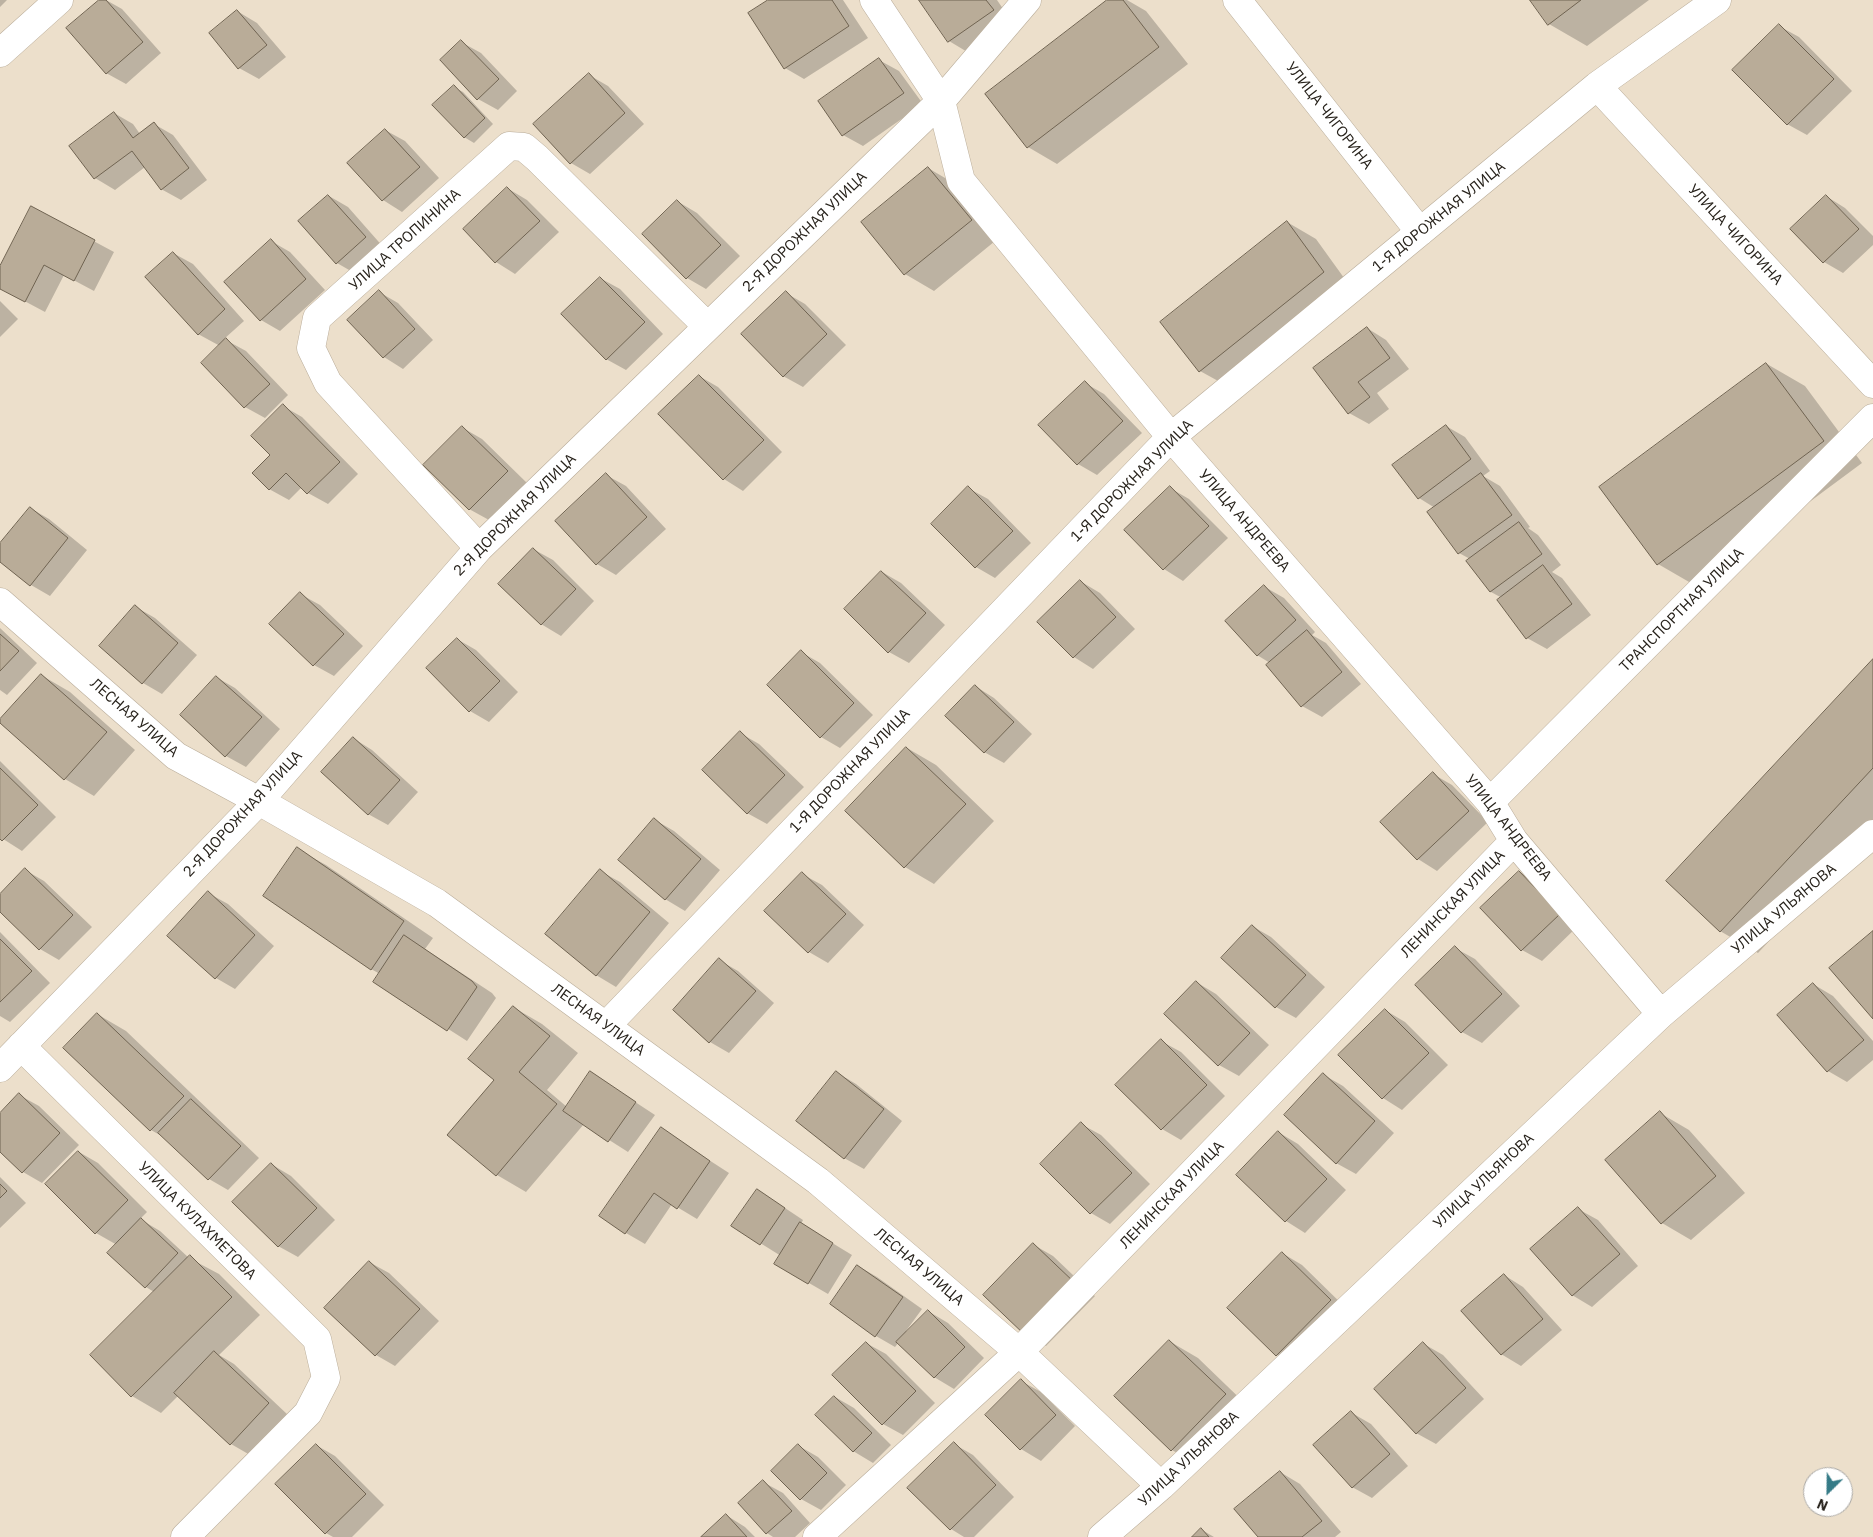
<!DOCTYPE html>
<html>
<head>
<meta charset="utf-8">
<style>
	body { margin:0 }
	#map { position:relative; width:1873px; height:1537px; overflow:hidden; background:#ecdfcb; font-family:"IBM Plex Sans",sans-serif }
	canvas { display:block }
	.north { position:absolute; left:1803px; top:1467px; width:50px; height:50px; box-sizing:border-box; background:#fff; border:1px solid #a9a7a4; border-radius:50%; rotate:203deg; font-size:14px; font-weight:700; line-height:20px; text-align:center; color:#27221b }
	.north::after { content:''; display:block; margin:auto; width:18px; height:22px; background:#357b87; clip-path:polygon(50% 0,100% 100%,50% 72%,0 100%) }
</style>
</head>
<body>
<div id="map">
<canvas width="1873" height="1537"></canvas>
<div class="north">N</div>
</div>
<script>
const g = document.querySelector('canvas').getContext('2d');
g.lineJoin = 'round';
function paint(path, color) {
  g.fillStyle = color;
  g.fill(path, 'evenodd');
}
function stroke(path, color, width, dash) {
  g.strokeStyle = color;
  g.lineWidth = width;
  g.lineCap = dash ? 'butt' : 'round';
  g.setLineDash(dash || []);
  g.stroke(path);
}
function drawText(font, color, halo, rows, align = 'center') {
  g.font = font + ' "IBM Plex Sans",sans-serif';
  g.lineWidth = 4;
  g.setLineDash([]);
  g.textBaseline = 'middle';
  g.strokeStyle = halo;
  g.fillStyle = color;
  for (const [text, x, y, turn = 0] of rows) {
    g.save();
    g.translate(x, y);
    g.rotate((+turn || 0) * Math.PI / 180);
    g.textAlign = isNaN(turn) ? turn : align;
    if (halo) g.strokeText(text, 0, 0);
    g.fillText(text, 0, 0);
    g.restore();
  }
}
paint(new Path2D(`
	M0 0H7L0 7Z
	M101 0H106L122 9 161 53 126 84 106 73Z
	M770 0H843L868 38 804 79 785 68Z
	M921 0H997L1012 22 969 53 949 41Z
	M1110 0H1127L1146 11 1188 64 1057 164 1028 147 987 94Z
	M1531 0H1649L1587 46 1549 24Z
	M237 11 257 23 286 57 259 79 239 68Z
	M1779 26 1799 37 1852 91 1807 135 1787 124Z
	M461 42 481 53 517 91 498 110 478 99Z
	M879 60 899 71 923 104 863 146 843 135 820 102Z
	M589 75 608 86 644 124 590 174 571 163Z
	M454 87 463 92 493 124 474 143 464 137Z
	M114 113 133 124 140 134 154 124 173 135 207 180 181 200 161 189 145 167 115 190 95 178 71 146Z
	M385 130 405 141 439 178 402 212 383 200 349 163Z
	M928 168 957 185 1000 237 934 291 905 274 862 222Z
	M507 188 527 200 559 232 515 274 496 262 464 229Z
	M329 196 348 207 385 249 356 274 337 263Z
	M1826 196 1845 208 1873 236V245L1843 273 1824 262Z
	M677 201 697 213 740 256 706 289 687 278Z
	M32 208 114 252 94 291 64 275 45 312 0 288V268Z
	M1287 222 1316 239 1352 289 1229 387 1200 371Z
	M271 241 290 252 325 290 280 331 261 320Z
	M173 253 193 264 244 321 224 339 246 351 288 395 265 418 245 407 202 363 220 346 198 334Z
	M600 278 620 289 663 334 626 370 606 359Z
	M379 292 398 303 433 340 403 369 384 357 349 320Z
	M786 293 805 304 846 345 803 387 783 376Z
	M0 301 18 319 0 337Z
	M1367 328 1386 340 1409 369 1377 393 1389 409 1369 424 1349 413Z
	M1767 364 1805 386 1862 463 1696 586 1658 564Z
	M699 376 718 387 782 452 743 491 724 479Z
	M1085 383 1104 394 1142 433 1097 475 1078 464Z
	M283 406 302 417 358 474 328 504 308 493 302 487 289 500 269 489 272 455Z
	M1446 426 1465 437 1490 471 1483 476 1500 486 1530 527 1528 528 1538 535 1561 565 1552 572 1562 578 1591 615 1547 649 1527 638 1502 598 1491 592 1470 559 1459 553 1435 508 1419 498Z
	M463 428 482 439 527 483 489 520 469 509Z
	M606 475 626 486 666 529 616 575 597 564Z
	M968 488 988 499 1031 543 995 578 976 567Z
	M1170 488 1189 499 1228 538 1183 581 1164 569 1125 530Z
	M30 508 49 519 87 550 50 596 31 585 0 560V545Z
	M533 549 553 560 594 601 561 636 541 624Z
	M882 572 901 583 945 625 909 663 889 652Z
	M1080 581 1100 593 1135 629 1093 669 1074 657 1039 622Z
	M1265 587 1284 598 1315 632 1312 635 1326 643 1361 684 1322 717 1302 706 1270 663 1257 655Z
	M300 594 320 605 363 646 334 676 314 665 271 624Z
	M136 607 155 618 197 655 162 694 143 683Z
	M0 628 37 663 7 695 0 690Z
	M457 639 476 650 518 692 489 722 470 711Z
	M801 652 820 663 873 715 840 748 821 737Z
	M1873 661V830L1758 953 1720 931Z
	M41 675 70 692 135 750 94 796 65 779 0 721Z
	M216 677 235 688 280 729 246 767 226 756Z
	M975 686 994 698 1032 734 1004 763 984 752Z
	M740 733 759 744 804 787 767 824 747 813Z
	M353 738 372 750 418 792 388 825 368 814Z
	M907 748 936 765 994 821 934 884 905 867 846 811Z
	M0 761 56 817 22 851 0 837Z
	M1433 774 1452 785 1488 822 1437 871 1418 859 1382 822Z
	M655 820 674 831 720 870 685 911 665 899Z
	M297 849 326 865 433 938 425 949 492 993 496 998 467 1041 375 982 380 974 371 969Z
	M25 870 44 881 92 927 59 960 40 949 0 910V896Z
	M600 871 620 882 669 923 616 987 596 975Z
	M1520 872 1539 884 1579 925 1542 961 1522 950Z
	M802 874 822 885 864 925 828 963 809 952 766 911Z
	M208 893 228 904 274 946 235 989 216 978Z
	M1252 926 1271 937 1325 987 1296 1018 1276 1007 1223 957Z
	M0 932 50 983 10 1022 0 1016Z
	M1455 948 1475 959 1520 1006 1482 1043 1462 1032Z
	M719 960 738 971 774 1003 729 1053 710 1042Z
	M1196 982 1216 994 1269 1045 1239 1076 1219 1065 1165 1014Z
	M1813 984 1833 996 1873 1041V1060L1847 1082 1828 1071Z
	M513 1007 542 1024 578 1053 547 1090 567 1107 591 1073 655 1115 628 1152 584 1124 526 1192 497 1175 449 1135 496 1080Z
	M1385 1010 1405 1022 1448 1065 1402 1110 1383 1098 1340 1055Z
	M97 1014 126 1031 259 1158 228 1190 209 1179 165 1138 151 1130 65 1048Z
	M1161 1041 1181 1052 1225 1096 1181 1140 1162 1129Z
	M836 1072 856 1084 902 1121 864 1169 844 1158Z
	M1324 1075 1343 1086 1394 1133 1356 1174 1336 1163Z
	M19 1095 39 1106 79 1145 42 1183 23 1172 0 1151V1115Z
	M1660 1113 1689 1130 1745 1193 1691 1240 1662 1223Z
	M1081 1124 1101 1135 1150 1184 1110 1224 1091 1213Z
	M661 1129 729 1173 697 1219 672 1204 645 1244 626 1233Z
	M1278 1132 1298 1144 1346 1190 1305 1233 1286 1221 1237 1175Z
	M79 1152 98 1163 147 1212 140 1219 160 1231 189 1258 219 1274 260 1315 219 1355 234 1364 288 1415 250 1455 231 1444 179 1395 161 1413 132 1396 91 1355 154 1292 146 1287 109 1253 117 1245 96 1233Z
	M271 1164 291 1176 335 1220 298 1257 278 1246Z
	M0 1177 26 1203 0 1228Z
	M776 1202 803 1220 801 1224 852 1255 828 1294 776 1264 781 1256 733 1226Z
	M1578 1209 1598 1220 1638 1266 1592 1307 1572 1295Z
	M1034 1245 1053 1256 1095 1296 1046 1346 1027 1335Z
	M1282 1253 1302 1265 1350 1312 1296 1367 1277 1355 1229 1308Z
	M369 1262 389 1273 439 1321 395 1366 376 1355Z
	M858 1266 877 1277 922 1309 906 1331 908 1332 928 1311 948 1323 984 1358 954 1389 934 1377 899 1342 895 1347 876 1336 831 1304Z
	M1504 1275 1523 1287 1562 1330 1521 1366 1501 1354Z
	M1169 1341 1198 1358 1254 1412 1201 1467 1172 1450 1116 1396Z
	M866 1343 886 1354 935 1403 903 1435 883 1424 834 1375Z
	M1424 1344 1443 1355 1484 1399 1436 1444 1416 1433Z
	M1021 1381 1041 1392 1075 1426 1041 1461 1021 1449 987 1415Z
	M835 1397 854 1408 891 1445 873 1463 853 1451Z
	M1352 1413 1371 1424 1408 1466 1372 1498 1352 1487Z
	M954 1444 973 1455 1014 1497 974 1537H964L951 1529Z
	M316 1445 335 1456 384 1505 352 1537H333L326 1533Z
	M799 1446 818 1457 846 1485 821 1510 801 1499Z
	M1280 1472 1300 1484 1341 1532 1335 1537H1259Z
	M763 1482 783 1493 810 1523 795 1537H773L767 1533Z
	M726 1515 745 1527 755 1537H703Z
	M1202 1530 1214 1537H1194Z`), '#0003');
const building = new Path2D(`
	M99 0H106L143 42 106 74 66 28Z
	M768 0H832L849 26 784 69 748 13Z
	M919 0H986L994 10 948 42Z
	M1107 0H1123L1159 47 1027 148 985 94Z
	M1530 0H1581L1548 25Z
	M237 10 267 45 238 69 209 33Z
	M1779 24 1834 79 1787 125 1732 70Z
	M461 40 499 79 477 100 440 60Z
	M879 58 904 93 842 136 818 101Z
	M589 73 625 113 570 164 533 124Z
	M454 85 485 118 464 138 432 105Z
	M114 112 133 138 154 122 189 168 161 190 132 151 94 179 69 146Z
	M385 129 420 167 382 201 347 163Z
	M928 167 972 220 904 275 861 222Z
	M507 187 540 221 495 263 463 229Z
	M328 195 366 237 336 264 298 221Z
	M1826 195 1859 229 1823 263 1790 229Z
	M677 200 721 245 686 279 642 234Z
	M31 206 95 240 74 281 44 265 25 302 0 289V266Z
	M1287 221 1324 272 1199 372 1160 322Z
	M271 239 306 279 260 321 224 282Z
	M173 252 225 309 198 335 145 277Z
	M600 277 645 322 606 360 561 314Z
	M379 290 415 329 383 358 347 320Z
	M786 291 827 334 783 377 741 334Z
	M1367 327 1390 358 1358 382 1370 397 1348 414 1313 368Z
	M226 338 270 384 244 408 201 363Z
	M1766 363 1824 441 1657 565 1599 487Z
	M699 375 764 440 723 480 658 414Z
	M1085 381 1123 421 1077 465 1038 425Z
	M283 404 340 462 307 494 286 473 269 490 252 473 270 455 251 436Z
	M1446 425 1471 459 1418 499 1392 465Z
	M462 426 508 471 469 510 423 465Z
	M606 473 647 517 596 565 555 521Z
	M1481 473 1512 515 1458 554 1427 512Z
	M968 486 1013 531 975 568 931 524Z
	M1170 486 1209 526 1163 570 1124 530Z
	M30 507 68 538 30 586 0 562V543Z
	M1519 522 1542 554 1490 592 1466 561Z
	M533 548 576 589 541 625 498 584Z
	M1543 565 1572 604 1526 639 1497 600Z
	M881 571 926 613 888 653 844 609Z
	M1080 580 1116 617 1073 658 1037 622Z
	M1264 585 1296 620 1257 656 1225 621Z
	M300 592 344 634 313 666 269 624Z
	M135 605 178 643 142 684 99 646Z
	M1307 630 1342 672 1301 707 1266 665Z
	M0 634 19 651 0 671Z
	M457 638 500 681 469 712 426 668Z
	M801 650 854 703 820 738 767 685Z
	M1873 659V768L1720 932 1666 881Z
	M41 674 107 732 64 780 0 723V719Z
	M216 676 262 717 225 757 180 715Z
	M975 685 1014 722 984 753 945 716Z
	M740 731 785 775 747 814 702 770Z
	M353 737 400 780 368 815 321 772Z
	M906 747 966 804 904 868 845 811Z
	M0 768 38 805 2 841 0 839Z
	M1433 772 1469 811 1417 860 1380 822Z
	M654 818 701 859 665 900 618 860Z
	M297 847 404 921 371 970 263 896Z
	M25 868 73 915 39 950 0 912V894Z
	M600 869 650 912 596 976 545 934Z
	M1519 871 1560 914 1521 951 1480 908Z
	M802 872 846 914 808 953 764 911Z
	M208 891 255 935 215 979 167 936Z
	M1252 925 1306 975 1275 1008 1221 958Z
	M1873 931V1019L1829 968Z
	M404 935 472 981 477 987 447 1031 373 982Z
	M0 939 32 971 0 1002Z
	M1455 946 1502 994 1461 1033 1415 985Z
	M719 958 756 991 709 1043 673 1010Z
	M1196 981 1250 1033 1218 1066 1164 1014Z
	M1813 983 1864 1040 1827 1072 1777 1015Z
	M513 1006 550 1036 519 1072 557 1104 496 1176 447 1135 494 1080 468 1059Z
	M1385 1009 1429 1053 1382 1099 1338 1055Z
	M97 1013 184 1096 150 1131 63 1048Z
	M1161 1039 1207 1085 1161 1130 1115 1085Z
	M590 1071 636 1102 608 1142 563 1111Z
	M836 1071 884 1109 844 1159 796 1121Z
	M1323 1073 1375 1121 1336 1164 1284 1115Z
	M19 1093 60 1133 22 1173 0 1152V1113Z
	M191 1099 241 1146 208 1180 158 1133Z
	M1660 1111 1716 1176 1661 1224 1605 1160Z
	M1081 1122 1132 1173 1090 1214 1040 1164Z
	M661 1127 710 1161 677 1209 654 1193 625 1234 599 1216Z
	M1278 1131 1327 1179 1285 1222 1236 1175Z
	M78 1151 128 1200 95 1234 45 1184Z
	M271 1163 317 1208 278 1247 232 1202Z
	M0 1184 7 1191 0 1198Z
	M757 1189 785 1208 760 1245 731 1226Z
	M1578 1207 1620 1254 1572 1296 1530 1249Z
	M141 1218 178 1253 145 1288 107 1253Z
	M800 1222 833 1243 808 1284 774 1264Z
	M1033 1243 1076 1284 1026 1336 983 1295Z
	M1282 1252 1331 1300 1276 1356 1227 1308Z
	M190 1255 232 1297 131 1397 90 1355Z
	M369 1261 420 1309 375 1356 324 1308Z
	M857 1265 903 1297 875 1337 830 1304Z
	M1504 1274 1543 1319 1501 1355 1461 1311Z
	M928 1310 965 1347 934 1378 896 1342Z
	M1169 1340 1226 1394 1171 1451 1114 1396Z
	M866 1342 916 1391 882 1425 832 1375Z
	M1423 1342 1466 1388 1416 1434 1374 1389Z
	M214 1351 269 1403 230 1445 174 1393Z
	M1021 1379 1056 1415 1020 1450 985 1415Z
	M834 1396 872 1433 853 1452 815 1415Z
	M1351 1411 1390 1454 1352 1488 1313 1445Z
	M954 1442 996 1485 950 1530 907 1488Z
	M316 1444 366 1494 325 1534 275 1484Z
	M798 1444 827 1473 800 1500 771 1471Z
	M1280 1471 1322 1521 1302 1537H1258L1234 1509Z
	M763 1480 792 1511 766 1534 738 1503Z
	M726 1514 747 1537H701Z
	M1201 1528 1209 1537H1192Z`);
paint(building, '#b9ac98');
stroke(building, '#6f6351', 1);
const minor = new Path2D(`
	M874 0 941 101 961 181 1171 437 1490 802 1514 841 1661 1014
	M1237 0 1420 232
	M0 53 59 0
	M1597 86 1873 384
	M479 548 328 383 311 348 317 318 509 146 524 147 537 158 707 326
	M0 602 176 756 259 801 437 903 818 1181 1019 1352 1161 1486
	M1490 802 1873 418
	M606 1026 1171 437 1597 86 1717 0
	M21 1046 317 1339 326 1378 308 1413 185 1537
	M0 1068 259 801 479 548 941 101 1027 0
	M817 1537 1019 1352 1514 841
	M1102 1537 1161 1486 1661 1014 1873 834`);
stroke(minor, '#b9ac99', 29);
stroke(minor, '#fff', 28);
drawText('15px', '#27221b', '#fff', [
	["УЛИЦА ЧИГОРИНА",1329,116,52],
	["1-Я ДОРОЖНАЯ УЛИЦА",1439,217,-39],
	["2-Я ДОРОЖНАЯ УЛИЦА",805,232,-44],
	["УЛИЦА ЧИГОРИНА",1735,235,47],
	["УЛИЦА ТРОПИНИНА",405,240,-42],
	["1-Я ДОРОЖНАЯ УЛИЦА",1132,481,-45],
	["2-Я ДОРОЖНАЯ УЛИЦА",515,515,-45],
	["УЛИЦА АНДРЕЕВА",1244,521,49],
	["ТРАНСПОРТНАЯ УЛИЦА",1682,610,-45],
	["ЛЕСНАЯ УЛИЦА",134,718,41],
	["1-Я ДОРОЖНАЯ УЛИЦА",850,771,-46],
	["2-Я ДОРОЖНАЯ УЛИЦА",243,814,-47],
	["УЛИЦА АНДРЕЕВА",1508,828,52],
	["ЛЕНИНСКАЯ УЛИЦА",1453,904,-46],
	["УЛИЦА УЛЬЯНОВА",1784,909,-40],
	["ЛЕСНАЯ УЛИЦА",598,1020,36],
	["УЛИЦА УЛЬЯНОВА",1484,1181,-43],
	["ЛЕНИНСКАЯ УЛИЦА",1172,1195,-46],
	["УЛИЦА КУЛАХМЕТОВА",197,1221,45],
	["ЛЕСНАЯ УЛИЦА",919,1267,40],
	["УЛИЦА УЛЬЯНОВА",1189,1459,-43]
]);
</script>
</body>
</html>
